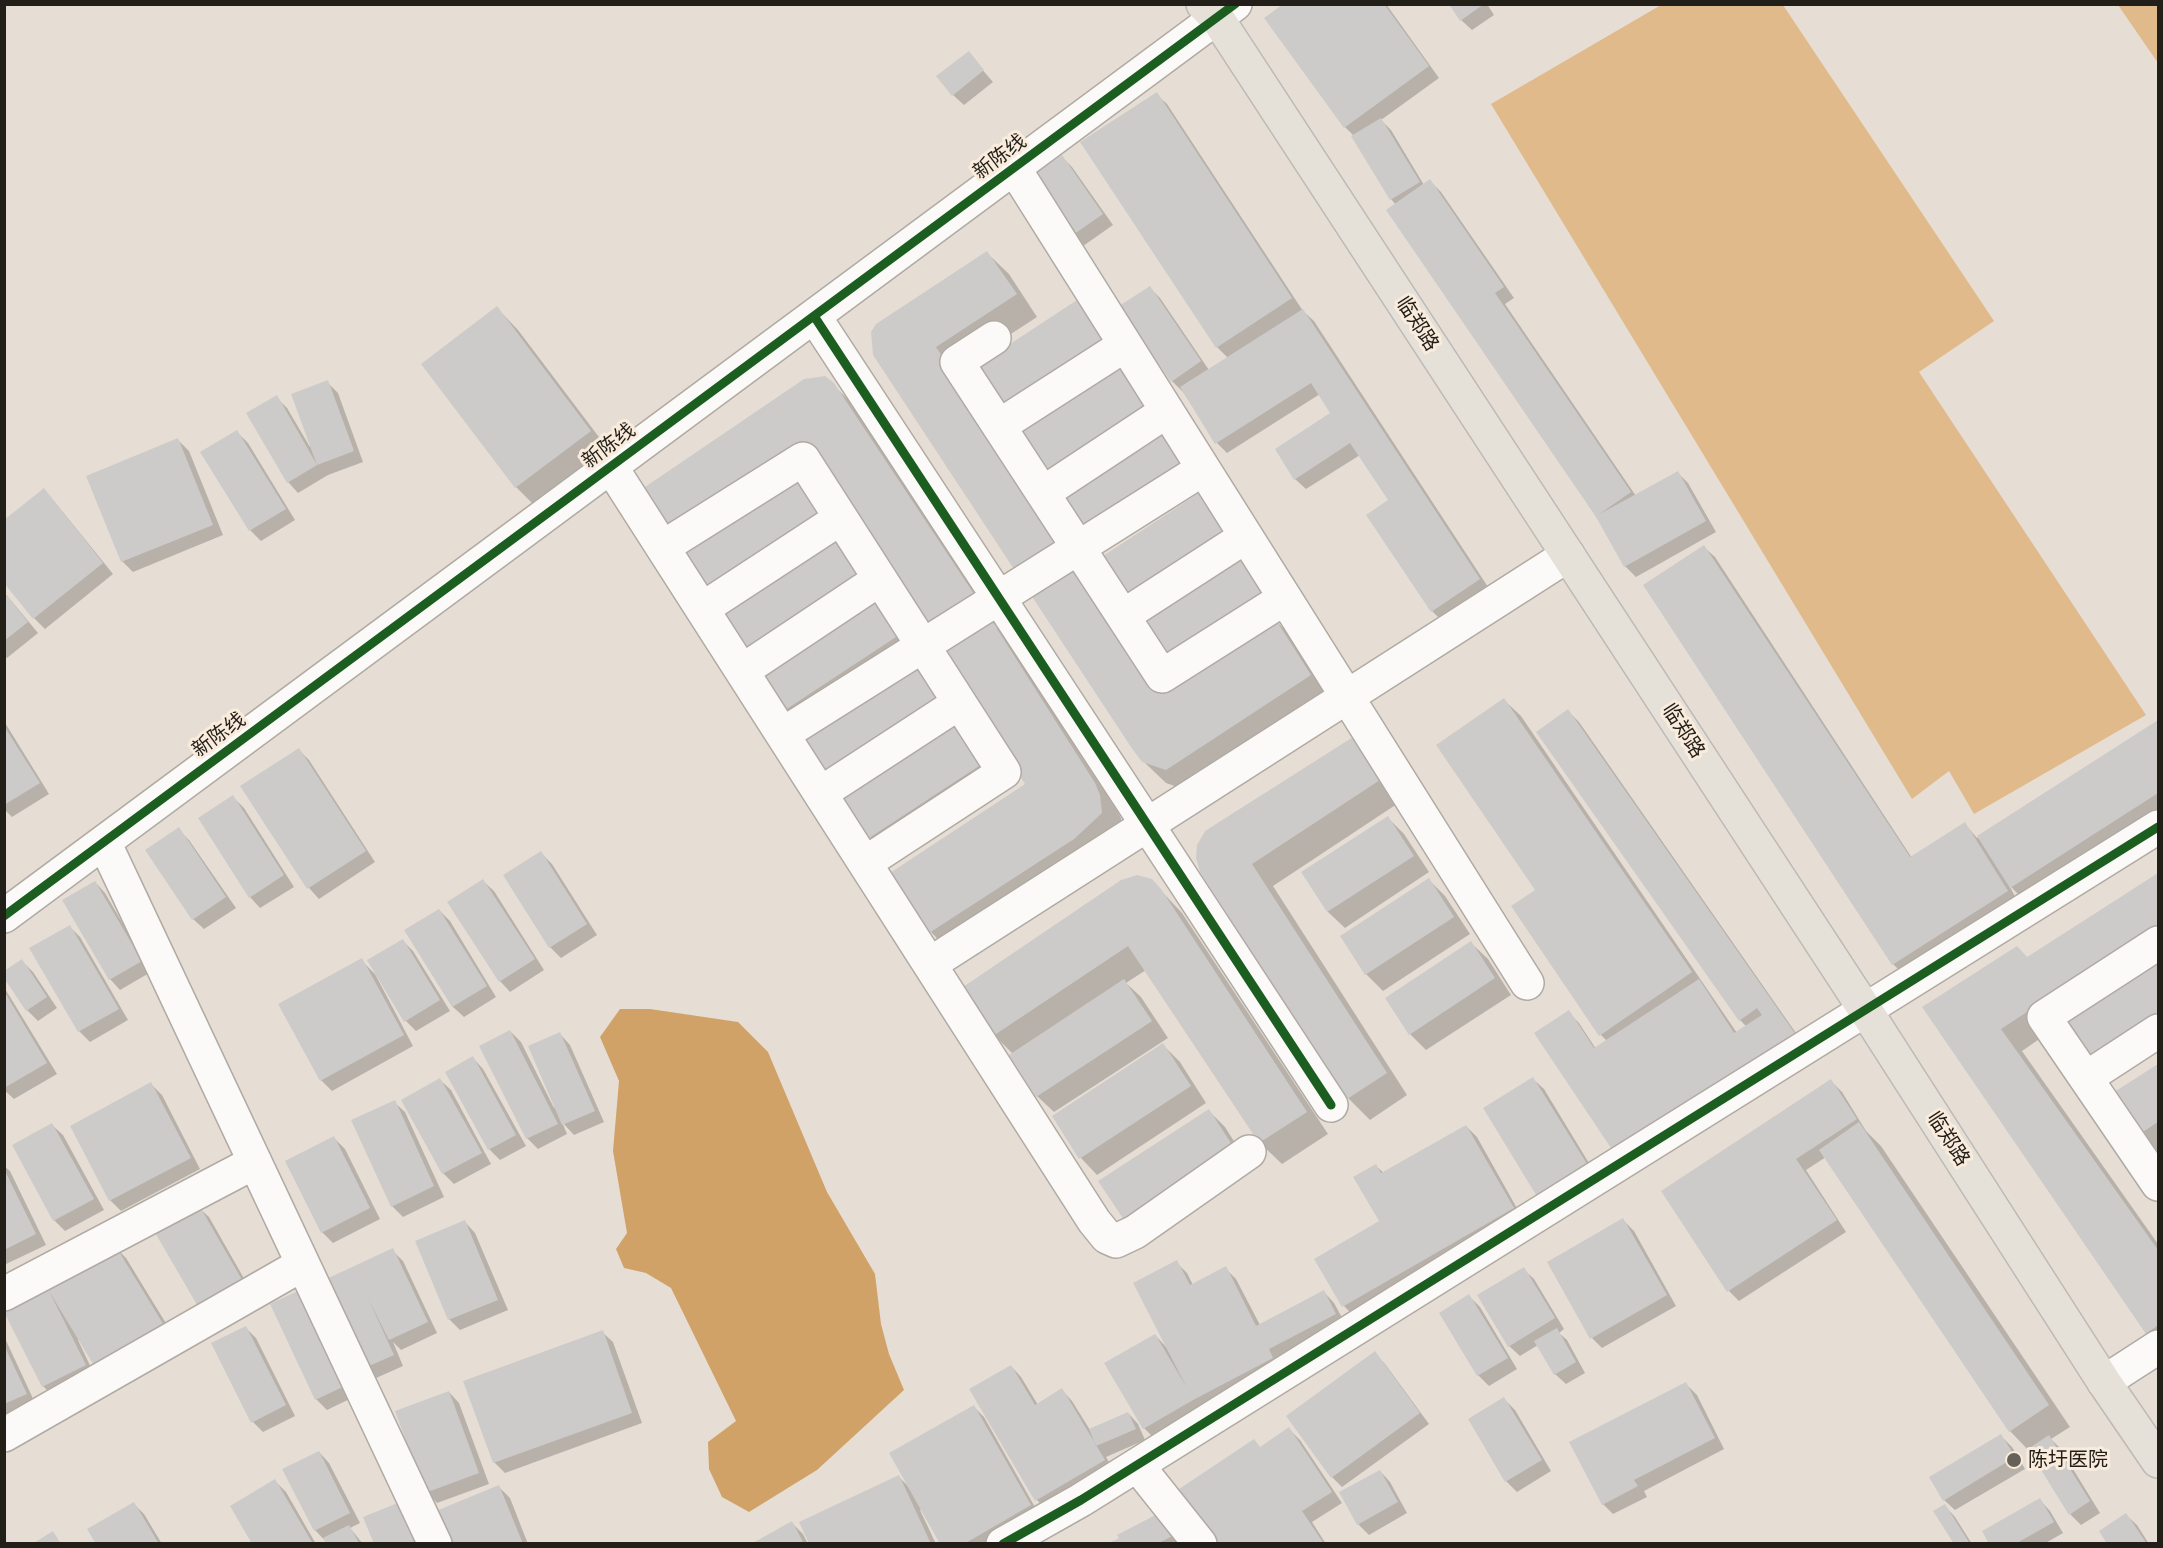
<!DOCTYPE html>
<html>
<head>
<meta charset="utf-8">
<style>
	body { margin:0 }
	#map { position:relative; width:2163px; height:1548px; overflow:hidden; background:#e6ded5; font-family:Montserrat,sans-serif }
	canvas { display:block }
	.frame { position:absolute; inset:0; border:6px solid #221e18; pointer-events:none }
</style>
</head>
<body>
<div id="map">
<canvas width="2163" height="1548"></canvas>
<div class="frame"></div>
</div>
<script>
const g = document.querySelector('canvas').getContext('2d');
g.lineJoin = 'round';
function paint(path, color) {
  g.fillStyle = color;
  g.fill(path, 'evenodd');
}
function stroke(path, color, width, dash) {
  g.strokeStyle = color;
  g.lineWidth = width;
  g.lineCap = dash ? 'butt' : 'round';
  g.setLineDash(dash || []);
  g.stroke(path);
}
function drawText(font, color, halo, rows, align = 'center') {
  g.font = font + ' Montserrat,"Noto Sans SC",sans-serif';
  g.lineWidth = 6;
  g.setLineDash([]);
  g.textBaseline = 'middle';
  g.strokeStyle = halo;
  g.fillStyle = color;
  for (const [text, x, y, turn = 0] of rows) {
    g.save();
    g.translate(x, y);
    g.rotate((+turn || 0) * Math.PI / 180);
    g.textAlign = isNaN(turn) ? turn : align;
    if (halo) g.strokeText(text, 0, 0);
    g.fillText(text, 0, 0);
    g.restore();
  }
}
paint(new Path2D(`
	M1661 5H1783L1994 321 1919 372 2146 715 1974 814 1949 771 1912 799 1491 104Z
	M2118 5H2158V63Z`), '#e0ba8a');
paint(new Path2D(`
	M620 1009H650L738 1022 768 1052 827 1192 875 1274 881 1324 889 1354 904 1390 817 1470 749 1512 722 1497 709 1469 708 1442 736 1421 671 1288 646 1273 624 1268 616 1249 627 1233 613 1151 619 1081 600 1037Z`), '#d0a267');
paint(new Path2D(`
	M1285 4H1386L1439 78 1381 120 1391 130 1424 185 1430 181 1441 192 1514 298 1505 304 1636 496 1677 472 1688 483 1716 532 1636 577 1625 566 1597 516 1396 205 1391 199 1354 136 1345 127 1266 18Z
	M1451 4H1487L1494 15 1472 30 1461 20Z
	M968 53 993 82 964 105 953 95Z
	M1156 94 1167 104 1303 311 1314 321 1490 590 1443 622 1432 611 1368 516 1390 501 1360 455 1306 489 1295 479 1332 413 1320 394 1227 453 1217 443 1183 392 1172 381 1121 307 1150 288 1160 298 1209 370 1228 358 1217 347 1082 142Z
	M1062 157 1072 167 1113 225 1076 251Z
	M987 253 1009 274 1037 317 957 369 1168 692 1273 618 1296 641 1332 698 1189 791 1166 783 1143 761 875 355Z
	M497 308 518 330 611 453 538 509 516 487 423 364Z
	M1118 368 1135 385 1161 426 1064 490Z
	M327 382 338 393 363 462 328 475 298 493 288 482 276 397 287 408 310 447Z
	M833 385 856 407 999 622 994 625 1011 642 1106 790 1121 818 1123 835 952 954 931 932 892 873 1027 784 926 632 704 590Z
	M237 432 248 443 295 520 261 541 250 530 203 453Z
	M178 440 189 451 223 535 133 572 122 561Z
	M54 501 113 574 45 629 34 618Z
	M1704 547 1715 557 1912 858 1965 824 1977 838 2158 722V820L2027 903 2009 885 2018 902 1904 975 1893 964Z
	M4 592 38 633 7 658 4 656Z
	M879 599 918 650 800 727 784 711Z
	M1504 700 1521 716 1737 1033 1746 1026 1740 1020 1568 711 1579 722 1805 1046 1616 1154 1568 1012 1579 1023 1596 1049 1607 1041 1601 1035 1537 890Z
	M4 721 49 794 12 817 4 809Z
	M957 721 1000 779 886 853 870 837Z
	M1353 739 1400 802 1273 886 1407 1095 1370 1120 1348 1098 1201 871Z
	M299 750 309 760 375 862 319 899 309 888 243 786Z
	M233 797 244 808 294 887 260 908 250 897Z
	M1388 818 1404 834 1429 872 1345 928 1328 912 1303 873Z
	M178 829 189 840 236 908 204 929 193 919Z
	M541 853 552 864 597 935 561 958 550 947Z
	M2158 875V1051L2111 1082 2090 1060 2064 1022 2022 1051 2158 1244V1344L2147 1333 1924 1007 2027 958Z
	M1151 880 1182 913 1328 1134 1282 1164 1260 1143 1146 970 1126 983 1141 997 1168 1038 1054 1112 1037 1096 1011 1055 1013 1054 994 1035 963 989Z
	M1429 880 1445 896 1470 934 1383 991 1366 974 1342 937Z
	M483 881 494 891 544 970 510 992 500 981Z
	M95 882 105 893 151 972 120 990 110 979Z
	M439 910 450 921 496 997 464 1017 453 1007 407 931Z
	M70 927 80 937 128 1020 90 1042 79 1031 31 949Z
	M403 941 413 951 450 1011 416 1031 406 1021Z
	M1471 943 1488 959 1511 995 1426 1050 1410 1034Z
	M361 960 375 974 413 1046 332 1091 321 1080Z
	M22 961 33 972 57 1008 38 1021 27 1010Z
	M4 987 57 1074 14 1099 4 1090Z
	M510 1031 521 1042 554 1108 556 1107 560 1034 570 1045 604 1122 574 1135 562 1122 567 1134 538 1149 527 1138Z
	M1163 1045 1180 1062 1206 1103 1097 1175 1081 1158 1054 1117Z
	M473 1058 483 1069 526 1146 500 1160 489 1149 447 1072Z
	M2158 1065V1149L2156 1151 2140 1134 2113 1094Z
	M1533 1079 1544 1089 1601 1183 1553 1213Z
	M440 1080 451 1090 491 1164 454 1184 443 1173 403 1100Z
	M1831 1081 1842 1092 1866 1131 1881 1146 2070 1427 2051 1439 2060 1448 2100 1513 2081 1525 2070 1514 2032 1454 2010 1431 1826 1157 1806 1170 1846 1232 1739 1301 1729 1291Z
	M151 1084 162 1095 200 1169 121 1211 110 1200Z
	M394 1102 405 1112 444 1197 403 1217 392 1206Z
	M1208 1110 1225 1127 1249 1165 1141 1236Z
	M52 1125 63 1135 104 1210 65 1231 54 1220 14 1146Z
	M1466 1126 1477 1137 1523 1219 1354 1316 1344 1306 1381 1222 1376 1166 1384 1173Z
	M334 1138 345 1149 380 1219 333 1243 322 1232Z
	M4 1166 10 1171 46 1245 4 1265Z
	M198 1207 209 1217 254 1296 212 1320Z
	M1623 1220 1634 1231 1676 1306 1602 1348 1592 1338Z
	M465 1222 475 1233 508 1310 460 1330 449 1319 417 1242Z
	M115 1247 126 1258 175 1338 80 1339 78 1340 95 1376 54 1397 43 1386 5 1310Z
	M392 1250 403 1261 437 1333 401 1350 393 1342 403 1366 374 1379 324 1282Z
	M1176 1262 1187 1273 1193 1285 1225 1268 1236 1279 1260 1325 1324 1292 1334 1303 1346 1325 1155 1439 1144 1428 1155 1335 1167 1348Z
	M1523 1269 1534 1279 1564 1329 1559 1333 1567 1340 1585 1373 1566 1384 1555 1374 1538 1345 1520 1356 1509 1346Z
	M1469 1296 1480 1307 1517 1369 1489 1386 1478 1375Z
	M272 1305 358 1395 327 1410 316 1399Z
	M245 1327 256 1338 295 1416 263 1432 253 1422Z
	M602 1332 613 1342 642 1423 505 1473 494 1462Z
	M4 1336 36 1405 4 1420Z
	M1375 1353 1385 1364 1429 1424 1342 1487 1332 1477Z
	M1011 1366 1021 1377 1038 1405 1062 1390 1072 1401 1090 1430 1128 1413 1138 1424 1145 1440 1106 1457 1114 1471 1047 1510 1037 1500Z
	M1686 1384 1697 1395 1724 1449 1644 1491 1647 1497 1613 1514 1603 1504Z
	M449 1392 459 1403 489 1484 437 1503 427 1492Z
	M1504 1399 1515 1410 1551 1471 1517 1492 1506 1481Z
	M974 1407 984 1417 1040 1516 993 1544H942L922 1509 920 1510 936 1544H811L899 1477 908 1486Z
	M1289 1429 1300 1440 1342 1503 1312 1522 1326 1544H1217L1254 1441 1261 1448Z
	M2001 1436 2012 1447 2025 1469 1955 1510 1944 1500Z
	M319 1452 329 1463 360 1523 350 1528 363 1544H328L315 1530Z
	M1380 1471 1390 1482 1407 1513 1369 1535 1358 1524Z
	M275 1481 286 1492 316 1544H254Z
	M499 1487 510 1498 528 1544H451Z
	M2040 1500 2050 1511 2063 1533 2044 1544H1991Z
	M134 1504 144 1514 162 1544H98Z
	M1945 1506 1955 1517 1972 1544H1956Z
	M1163 1512 1185 1544H1111Z
	M2126 1515 2137 1525 2149 1544H2109Z
	M792 1523 803 1534 808 1544H754Z`), '#0003');
paint(new Path2D(`
	M1283 4H1384L1429 66 1344 128 1264 18Z
	M1449 4H1484L1460 21Z
	M969 51 984 70 952 96 936 76Z
	M1157 92 1292 298 1216 348 1080 142Z
	M1381 118 1420 182 1390 200 1351 136Z
	M1062 155 1103 214 1064 241 1023 182Z
	M1430 179 1504 287 1495 293 1631 492 1598 515 1678 471 1706 521 1624 567 1596 517 1386 210Z
	M987 251 1017 294 936 347 1163 693 1274 617 1311 675 1166 770 1142 762 1131 747 873 355 871 332 876 324Z
	M1150 286 1201 361 1171 382 1119 306Z
	M1077 300 1105 343 1003 409 975 367Z
	M497 306 591 431 515 488 421 364Z
	M1303 309 1480 579 1431 612 1366 515 1388 500 1350 443 1294 480 1275 449 1330 413 1311 383 1215 444 1180 387Z
	M1118 367 1146 409 1047 474 1019 432Z
	M825 376 834 383 978 600 924 633 802 442 667 526 642 489 804 379Z
	M328 380 354 451 317 465 287 483 246 413 277 395 317 465 291 394Z
	M1161 429 1184 464 1084 529 1062 494Z
	M237 430 286 509 249 531 200 452Z
	M178 438 213 525 121 562 86 476Z
	M797 472 824 512 703 591 677 551Z
	M44 488 103 563 33 619 4 583V520Z
	M1202 491 1227 529 1128 594 1103 556Z
	M840 536 865 574 744 653 719 614Z
	M1704 545 1910 857 1965 822 2008 891 1892 965 1643 585Z
	M1241 557 1267 596 1171 658 1146 619Z
	M4 592 28 622 4 641Z
	M879 597 902 633 782 712 759 676Z
	M990 618 1095 783 1100 795 1102 813 1074 839 929 933 890 873 1025 784 938 652Z
	M919 657 945 696 825 774 800 735Z
	M1504 698 1692 972 1599 1036 1511 906 1535 890 1436 745Z
	M1568 709 1796 1035 1615 1154 1534 1033 1569 1010 1594 1048 1699 979 1734 1033 1762 1015 1757 1008 1739 1021 1536 732Z
	M957 719 985 762 869 838 841 795Z
	M2158 720V793L2010 888 1977 836Z
	M4 726 40 783 4 805Z
	M1353 737 1380 780 1252 864 1387 1073 1347 1099 1200 872 1196 858 1197 845 1205 831Z
	M299 748 366 851 307 889 240 786Z
	M233 795 284 875 249 898 198 818Z
	M1388 816 1414 856 1327 912 1301 872Z
	M179 827 226 897 192 920 145 850Z
	M541 851 587 924 549 948 503 875Z
	M2158 873V926L2001 1029 2158 1250V1325L2146 1334 1922 1007 2017 946 2027 957Z
	M1137 875 1152 879 1161 889 1307 1112 1259 1143 1128 946 993 1036 960 989 1121 880Z
	M1429 878 1454 917 1365 975 1340 936Z
	M483 879 535 959 499 982 447 902Z
	M95 881 142 961 109 980 62 900Z
	M439 909 487 986 452 1007 404 930Z
	M70 925 119 1009 78 1032 29 948Z
	M403 939 440 1000 404 1022 367 960Z
	M1471 941 1495 978 1409 1035 1385 998Z
	M362 958 404 1035 320 1081 278 1004Z
	M22 959 47 997 26 1011 4 978V971Z
	M2158 959V1016L2089 1061 2062 1022Z
	M1124 979 1152 1021 1036 1097 1009 1055Z
	M4 991 47 1063 4 1088Z
	M510 1030 558 1124 526 1139 479 1046Z
	M560 1032 595 1111 562 1125 528 1046Z
	M1163 1043 1191 1086 1079 1159 1052 1116Z
	M473 1056 516 1135 488 1150 445 1072Z
	M2158 1064V1122L2138 1135 2111 1094Z
	M1533 1077 1592 1172 1541 1203 1483 1108Z
	M440 1078 482 1153 442 1174 401 1100Z
	M1831 1079 1857 1119 1796 1159 1837 1220 1727 1292 1661 1191Z
	M151 1082 191 1158 109 1201 70 1126Z
	M395 1100 434 1186 391 1207 351 1120Z
	M1209 1109 1234 1148 1124 1220 1098 1181Z
	M1859 1122 2049 1405 2009 1432 1819 1150Z
	M52 1123 94 1199 53 1221 12 1145Z
	M1466 1125 1514 1208 1342 1307 1314 1259 1379 1221 1353 1177 1376 1164 1381 1173Z
	M334 1136 370 1208 321 1233 285 1161Z
	M4 1169 36 1234 4 1250Z
	M199 1205 245 1285 200 1310 154 1231Z
	M1623 1218 1667 1295 1590 1339 1547 1262Z
	M465 1220 498 1300 448 1320 415 1241Z
	M115 1245 165 1327 96 1369 49 1291 86 1365 42 1387 4 1312V1308Z
	M393 1248 428 1322 389 1340 368 1298 394 1355 362 1369 322 1281Z
	M1177 1260 1190 1285 1226 1266 1256 1326 1324 1290 1336 1314 1269 1349 1273 1358 1193 1400 1143 1429 1104 1363 1155 1334 1187 1388 1133 1283Z
	M1524 1267 1555 1318 1508 1347 1477 1295Z
	M304 1288 349 1384 315 1400 270 1304Z
	M1469 1294 1508 1358 1477 1376 1439 1313Z
	M246 1326 286 1405 251 1423 211 1343Z
	M1557 1328 1576 1362 1554 1375 1534 1341Z
	M603 1330 632 1413 493 1463 463 1381Z
	M4 1345 27 1394 4 1404Z
	M1375 1351 1420 1413 1331 1478 1286 1416Z
	M1011 1365 1035 1405 1062 1388 1105 1460 1035 1501 969 1389Z
	M1686 1382 1715 1438 1634 1480 1638 1486 1602 1505 1569 1442Z
	M449 1391 479 1473 425 1493 395 1411Z
	M1504 1397 1542 1460 1505 1482 1468 1419Z
	M974 1405 1031 1505 964 1544H940L889 1453Z
	M1128 1412 1136 1429 1096 1446 1089 1429Z
	M1289 1427 1332 1492 1302 1511 1324 1544H1216L1179 1489 1254 1439 1260 1447Z
	M2001 1434 2015 1457 1943 1501 1929 1477Z
	M2049 1435 2090 1501 2069 1515 2028 1449Z
	M319 1451 350 1513 314 1531 282 1469Z
	M1380 1470 1398 1502 1357 1525 1339 1492Z
	M899 1475 931 1544H809L799 1522Z
	M275 1479 313 1544H252L230 1506Z
	M499 1485 523 1544H449L436 1511Z
	M2040 1498 2054 1522 2015 1544H1989L1982 1531Z
	M405 1500 423 1544H374L363 1517Z
	M134 1502 159 1544H96L87 1529Z
	M1945 1504 1970 1544H1954L1933 1511Z
	M1163 1511 1176 1534 1157 1544H1107L1119 1538 1117 1535Z
	M2126 1513 2147 1544H2107L2099 1531Z
	M792 1521 804 1544H751Z
	M349 1525 359 1543 326 1544 323 1538Z
	M53 1531 61 1544H32Z`), '#cccbca');
const minor = new Path2D(`
	M814 316 1331 1105
	M994 338 957 362 1162 676 1285 598 1014 168
	M999 426 1125 345
	M611 467 1094 1221 1107 1237 1116 1241 1135 1232 1249 1152
	M1043 493 1167 411
	M663 547 803 459 1004 772 865 863
	M1285 598 1527 983
	M702 609 841 518
	M1123 616 1245 537
	M742 671 880 579
	M783 734 1203 469
	M821 793 959 703
	M104 842 435 1544
	M4 916 1235 4
	M2158 943 2044 1017 2158 1184
	M930 964 1568 555
	M2086 1078 2158 1031
	M4 1294 255 1162
	M2104 1382 2158 1347
	M4 1435 303 1264
	M1137 1465 1200 1544
	M1003 1544 1081 1500 2158 827`);
const major = new Path2D(`
	M1203 4 1217 18 1866 1011 2104 1382 2158 1461`);
stroke(minor, '#b0aaa3', 36);
stroke(major, '#bdb9b5', 36);
stroke(minor, '#fbfaf9', 33);
stroke(major, '#e5e0d8', 33);
stroke(new Path2D(`
	M814 316 1331 1105
	M4 916 1235 4
	M1003 1544 1081 1500 2158 827`), '#1b5e20', 9);
for (const [x, y, r, color] of [
	[2014,1460,8,"#67615a"]
]) {
  const dot = new Path2D();
  dot.arc(x, y, r, 0, 2 * Math.PI);
  g.fillStyle = color;
  g.fill(dot);
  stroke(dot, '#faecdc', 2);
}
drawText('20px', '#221e18', '#faecdc', [
	["新陈线",1000,157,-37],
	["临郑路",1417,324,57],
	["新陈线",609,446,-37],
	["临郑路",1683,731,57],
	["新陈线",219,735,-36],
	["临郑路",1948,1139,57]
]);
drawText('20px', '#221e18', '#faecdc', [
	["陈圩医院",2028,1460]
], 'left');
</script>
</body>
</html>
